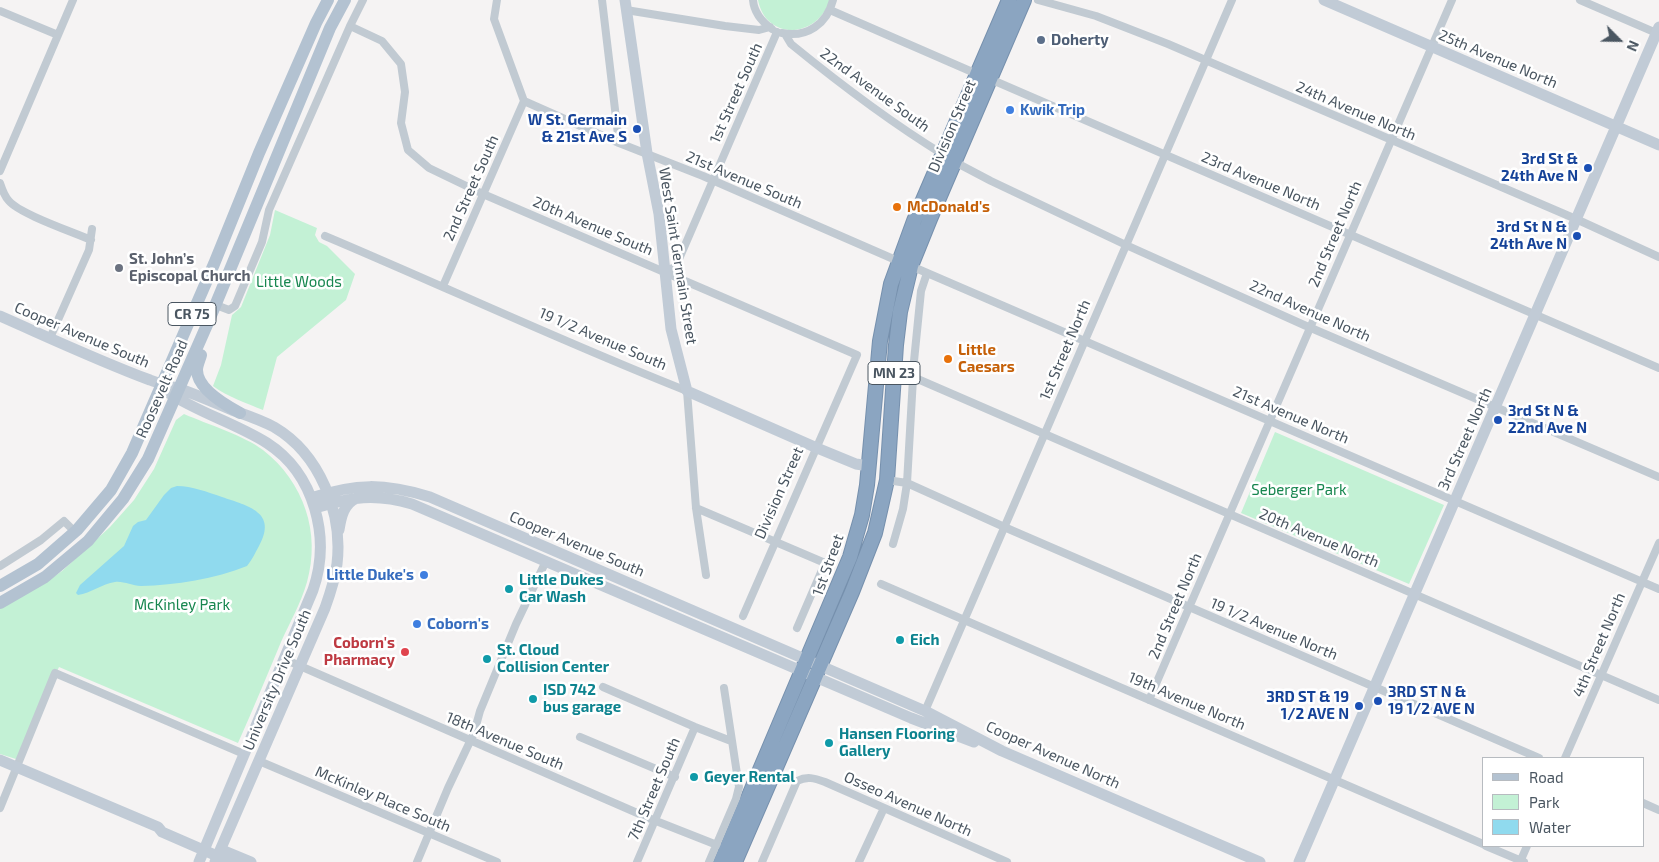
<!DOCTYPE html>
<html>
<head>
<meta charset="utf-8">
<style>
	body { margin:0 }
	#map { position:relative; width:1659px; height:862px; overflow:hidden; background:#f5f3f3; font-family:"Exo 2",sans-serif }
	canvas { display:block }
	.legend { position:absolute; left:1482px; top:757px; width:162px; height:90px; box-sizing:border-box; background:#fff; border:1px solid #b7bbc0; margin:0; padding:6px 9px; list-style:none; font-size:15px; color:#4a5661 }
	.legend li { display:flex; align-items:center; gap:10px; height:25px }
	.legend b { width:25px; border:1px solid #b7bbc0 }
	.north { position:absolute; left:1594px; top:15px; width:50px; height:50px; -webkit-text-stroke:4px #fff; paint-order:stroke; rotate:113deg; font-size:14px; font-weight:700; line-height:20px; text-align:center; color:#4a5661 }
	.north::after { content:''; display:block; margin:auto; width:18px; height:22px; background:#4a5661; clip-path:polygon(50% 0,100% 100%,50% 72%,0 100%) }
</style>
</head>
<body>
<div id="map">
<canvas width="1659" height="862"></canvas>
<ul class="legend">
<li><b style="height:6px;background:#b3c2d1"></b>Road</li>
<li><b style="height:14px;background:#c3f1d5"></b>Park</li>
<li><b style="height:14px;background:#90daee"></b>Water</li>
</ul>
<div class="north">N</div>
</div>
<script>
const g = document.querySelector('canvas').getContext('2d');
g.lineJoin = 'round';
function paint(path, color) {
  g.fillStyle = color;
  g.fill(path, 'evenodd');
}
function stroke(path, color, width, dash) {
  g.strokeStyle = color;
  g.lineWidth = width;
  g.lineCap = dash ? 'butt' : 'round';
  g.setLineDash(dash || []);
  g.stroke(path);
}
function drawText(font, color, halo, rows, align = 'center') {
  g.font = font + ' "Exo 2",sans-serif';
  g.lineWidth = 5;
  g.setLineDash([]);
  g.textBaseline = 'middle';
  g.strokeStyle = halo;
  g.fillStyle = color;
  for (const [text, x, y, turn = 0] of rows) {
    g.save();
    g.translate(x, y);
    g.rotate((+turn || 0) * Math.PI / 180);
    g.textAlign = isNaN(turn) ? turn : align;
    if (halo) g.strokeText(text, 0, 0);
    g.fillText(text, 0, 0);
    g.restore();
  }
}
paint(new Path2D(`
	M758 0H830C817 39 766 41 758 0Z
	M275 210 317 228 315 235 319 242 327 246 355 274 346 300 277 357 263 410C246 403 228 397 213 386L221 365 232 315 241 307 270 235Z
	M184 414C207 424 245 436 263 450 304 482 321 533 307 582 301 603 290 622 281 642 267 676 253 709 238 743L59 667 18 757 16 759 0 754V607L42 585 62 571 110 527 134 500 154 469 176 420Z
	M1275 432 1444 505 1409 584 1241 513Z`), '#c3f1d5');
paint(new Path2D(`
	M177 486C192 486 207 492 222 497 248 506 278 512 259 546 255 553 252 560 247 566 215 579 176 585 141 586 132 586 124 581 115 582 102 584 91 593 78 595L76 593 80 585 124 546 133 526 138 522 146 520 164 495 171 488Z`), '#90daee');
const highway = new Path2D(`
	M721 862 850 557 862 515 867 485 880 341 891 284 914 221 1009 0
	M735 862 852 592 875 533 887 480 896 345 900 312 911 266 930 219 1024 0`);
stroke(highway, '#7690ad', 16);
stroke(new Path2D(`
	M497 0 494 19 524 101
	M602 0 619 143
	M753 0C754 12 762 22 772 29
	M1038 0 1096 16 1168 44 1576 219 1659 257
	M1580 0 1659 34
	M626 10 725 26 759 30 770 27
	M830 10 977 74
	M0 11 58 35
	M350 26 382 41 401 64 405 92 401 123 408 150 429 168 483 194 857 355 743 616
	M782 33C807 38 827 24 833 0
	M785 34 791 44C840 84 890 122 944 155
	M990 79 1659 368
	M524 101 619 143 703 176 898 261
	M953 161 991 181 1126 245 1304 325 1659 477
	M0 171 73 0
	M0 183C2 189 4 196 9 201 20 214 73 232 91 240
	M325 236C446 287 565 343 687 391L696 508 706 575
	M911 266 1659 589
	M666 272 676 266 777 32
	M443 286 524 101
	M216 305 229 310 235 306 262 242 269 210 350 26 363 0
	M50 338 89 250 92 229
	M913 377 1659 700
	M887 480 907 483 1011 530 1539 758
	M696 508 825 563 797 628
	M893 544 903 509 907 483 914 361 921 291 927 273
	M0 566 41 540 64 521 75 532
	M881 584 1483 844
	M284 659 651 819 717 845
	M603 687 695 727 731 741
	M1149 700 1452 0
	M925 711 1232 0
	M580 737 675 777
	M1565 758 1659 543
	M259 761 497 862
	M1643 803 1659 810
	M0 808 55 673 244 754
	M1486 846 1524 862
	M417 862 448 788 474 733 480 711 516 624 546 561
	M637 862 695 727
	M709 862 736 799 739 787 724 688
	M762 862 797 781C807 776 814 778 825 782L1007 862
	M859 862 884 808
	M1520 862 1527 846`), '#c1cad2', 8);
stroke(new Path2D(`
	M625 0 647 153 659 214 671 329 687 391 817 448 856 464 869 466
	M1324 0 1659 145
	M0 316C50 338 99 361 150 380 160 384 172 386 183 390 199 396 216 403 232 410 246 415 261 420 274 427 320 454 343 513 337 564 335 579 330 594 325 608L215 862
	M167 392C199 413 235 423 267 443 315 474 331 538 313 590L199 862
	M311 498C356 483 384 483 430 497L925 711 1002 751 1260 862
	M315 508C351 497 375 493 412 504L911 718 974 742
	M339 530C341 517 344 503 357 498
	M0 760 158 827 162 832 231 862
	M222 850 251 862
	M1299 862 1659 27`), '#c1cbd6', 11);
stroke(new Path2D(`
	M201 355C200 359 197 365 197 370 197 389 227 406 240 413
	M0 586 38 564 77 530 111 490 132 453 214 264 259 153 316 23 328 0
	M0 603 45 577 88 541 123 499 148 459 210 318 330 28 345 0`), '#b3c2d1', 12);
stroke(highway, '#8ba5c1', 14);
for (const [x, y, r, color] of [
	[1041,40,5,"#5c6f8a"],
	[1010,110,5,"#3f7fe0"],
	[637,129,5,"#1a4fb4"],
	[1588,168,5,"#1a4fb4"],
	[897,207,5,"#e8710a"],
	[1577,236,5,"#1a4fb4"],
	[119,268,5,"#6b7280"],
	[948,359,5,"#e8710a"],
	[1498,420,5,"#1a4fb4"],
	[424,575,5,"#3f7fe0"],
	[509,589,5,"#0f9aa8"],
	[417,624,5,"#3f7fe0"],
	[900,640,5,"#0f9aa8"],
	[405,652,5,"#e0444e"],
	[487,659,5,"#0f9aa8"],
	[533,699,5,"#0f9aa8"],
	[1378,701,5,"#1a4fb4"],
	[1359,706,5,"#1a4fb4"],
	[829,743,5,"#0f9aa8"],
	[694,777,5,"#0f9aa8"]
]) {
  const dot = new Path2D();
  dot.arc(x, y, r, 0, 2 * Math.PI);
  g.fillStyle = color;
  g.fill(dot);
  stroke(dot, '#fff', 2);
}
for (const [x, y, w] of [
	[192,314,48],
	[894,373,52]
]) {
  const box = new Path2D();
  box.roundRect(x - w / 2, y - 11.5, w, 23, 4);
  g.fillStyle = '#fff';
  g.fill(box);
  stroke(box, '#4a5661', 1);
}
drawText('bold 14px', '#4a5661', null, [
	["CR 75",192,314],
	["MN 23",894,373]
]);
drawText('bold 15px', '#4e5e75', '#fff', [
	["Doherty",1051,40]
], 'left');
drawText('15px', '#4a5661', '#fff', [
	["25th Avenue North",1498,59,23],
	["22nd Avenue South",875,90,36],
	["1st Street South",736,93,-66],
	["24th Avenue North",1356,111,23],
	["Division Street",952,126,-67],
	["21st Avenue South",744,180,23],
	["23rd Avenue North",1261,181,23],
	["2nd Street South",471,188,-66],
	["20th Avenue South",593,226,23],
	["2nd Street North",1335,234,-67],
	["West Saint Germain Street",678,256,81],
	["22nd Avenue North",1310,311,24],
	["Cooper Avenue South",82,335,23],
	["19 1/2 Avenue South",603,339,23],
	["1st Street North",1065,350,-67],
	["Roosevelt Road",162,389,-66],
	["21st Avenue North",1291,415,23],
	["3rd Street North",1465,439,-66],
	["Division Street",779,493,-66],
	["20th Avenue North",1319,538,23],
	["Cooper Avenue South",577,544,23],
	["1st Street",828,565,-70],
	["2nd Street North",1175,606,-67],
	["19 1/2 Avenue North",1274,629,23],
	["4th Street North",1599,645,-67],
	["University Drive South",277,680,-67],
	["19th Avenue North",1187,701,23],
	["18th Avenue South",505,741,23],
	["Cooper Avenue North",1053,755,24],
	["7th Street South",654,789,-67],
	["McKinley Place South",383,799,23],
	["Osseo Avenue North",908,804,24]
]);
drawText('bold 15px', '#366cbe', '#fff', [
	["Kwik Trip",1020,110],
	["Little Duke's",414,575,"right"],
	["Coborn's",427,624]
], 'left');
drawText('bold 15px', '#164399', '#fff', [
	["W St. Germain",627,120],
	["& 21st Ave S",627,137],
	["3rd St &",1578,159],
	["24th Ave N",1578,176],
	["3rd St N &",1567,227],
	["24th Ave N",1567,244],
	["3rd St N &",1508,411,"left"],
	["22nd Ave N",1508,428,"left"],
	["3RD ST N &",1388,692,"left"],
	["19 1/2 AVE N",1388,709,"left"],
	["3RD ST & 19",1349,697],
	["1/2 AVE N",1349,714]
], 'right');
drawText('bold 15px', '#c56008', '#fff', [
	["McDonald's",907,207],
	["Little",958,350],
	["Caesars",958,367]
], 'left');
drawText('bold 15px', '#5b616d', '#fff', [
	["St. John’s",129,259],
	["Episcopal Church",129,276]
], 'left');
drawText('15px', '#17864f', '#fff', [
	["Little Woods",299,282],
	["Seberger Park",1299,490],
	["McKinley Park",182,605]
]);
drawText('bold 15px', '#0d838f', '#fff', [
	["Little Dukes",519,580],
	["Car Wash",519,597],
	["Eich",910,640],
	["St. Cloud",497,650],
	["Collision Center",497,667],
	["ISD 742",543,690],
	["bus garage",543,707],
	["Hansen Flooring",839,734],
	["Gallery",839,751],
	["Geyer Rental",704,777]
], 'left');
drawText('bold 15px', '#be3a42', '#fff', [
	["Coborn's",395,643],
	["Pharmacy",395,660]
], 'right');
</script>
</body>
</html>
